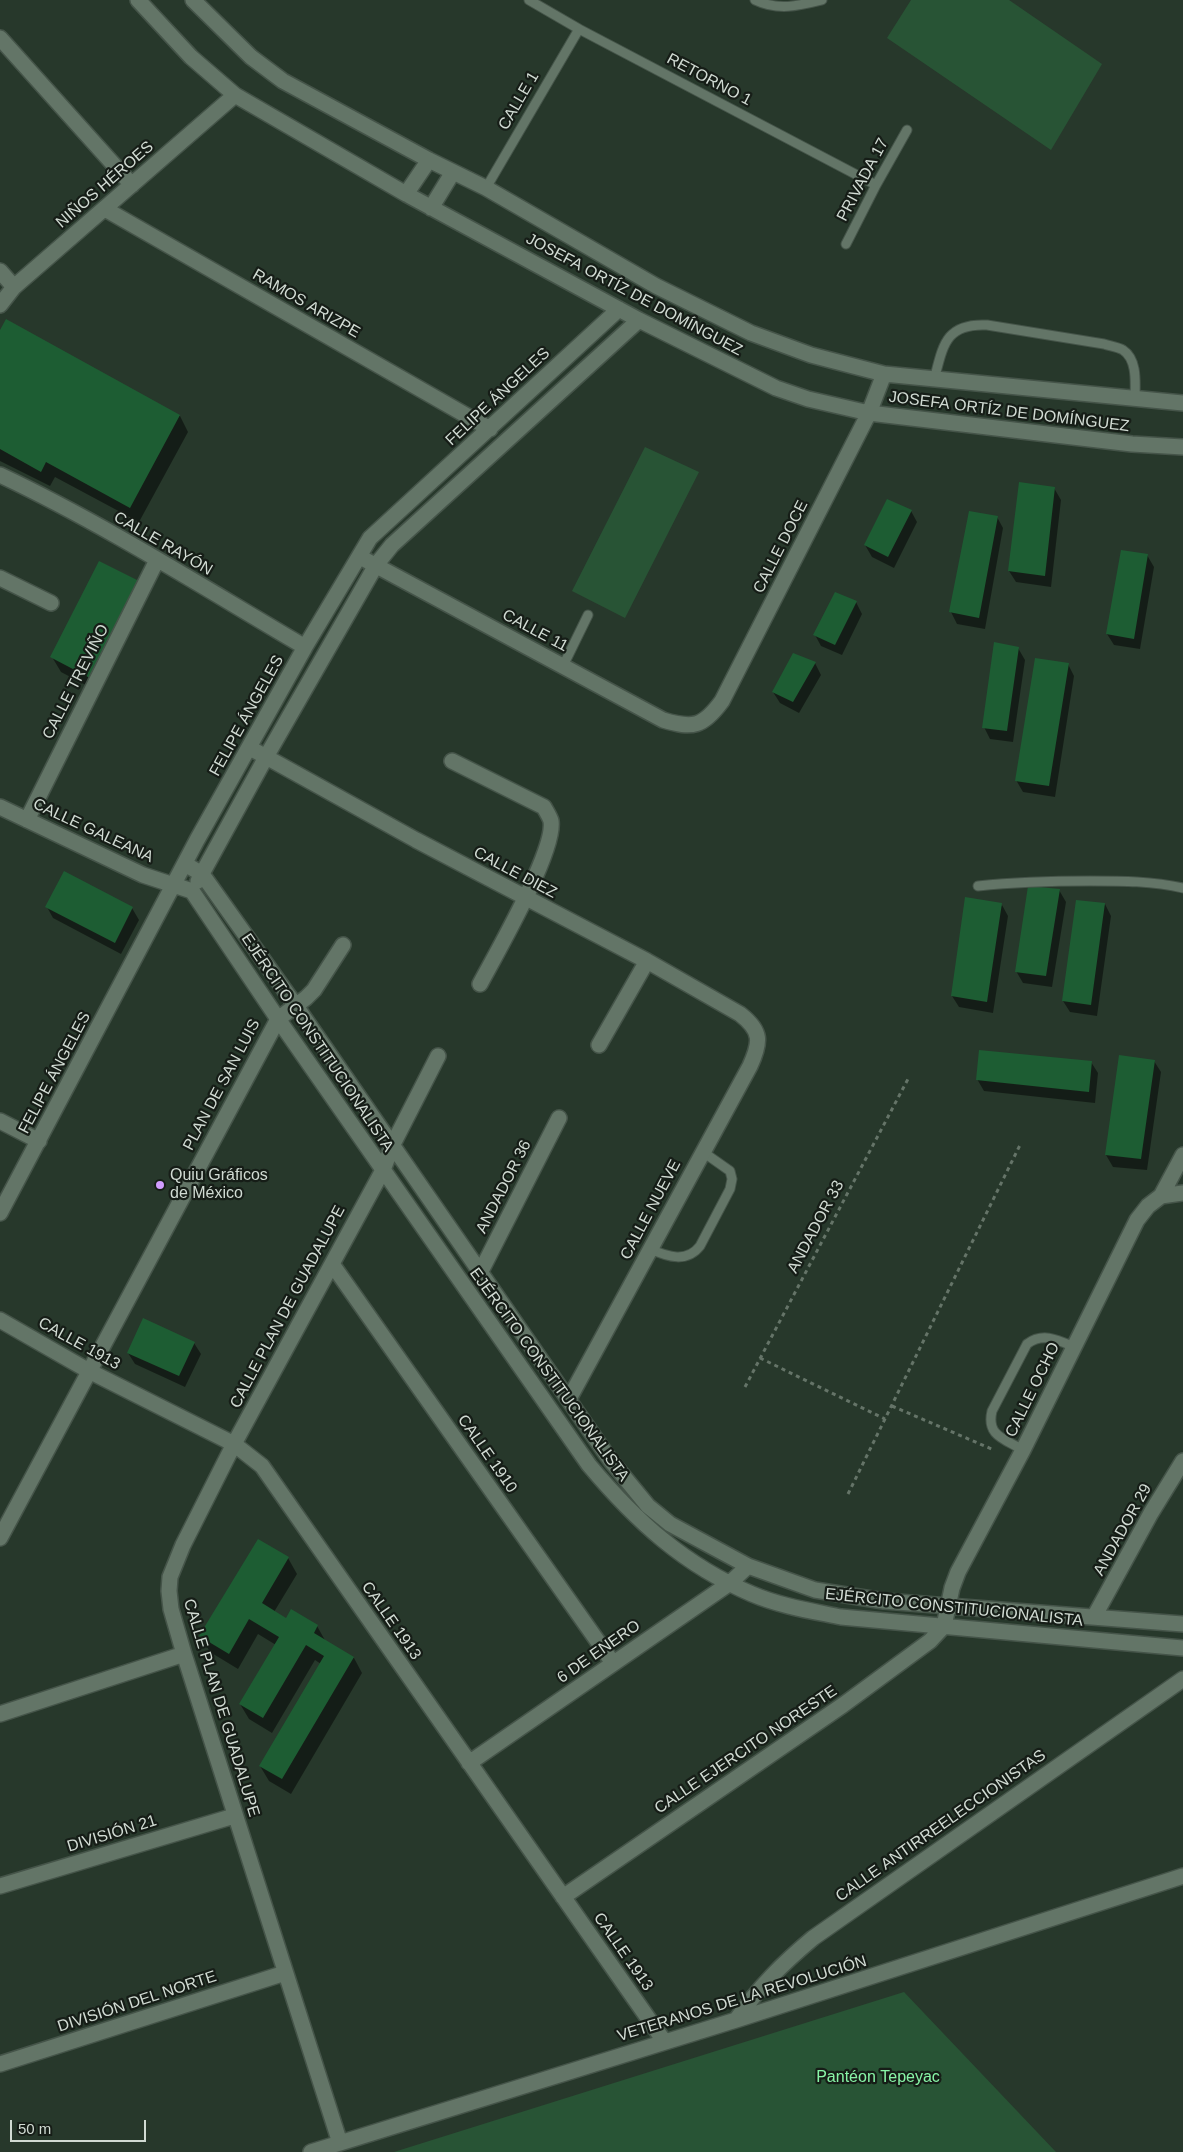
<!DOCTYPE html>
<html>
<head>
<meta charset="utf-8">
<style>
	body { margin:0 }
	#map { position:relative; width:1183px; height:2152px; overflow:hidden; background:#27382b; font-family:Helvetica,sans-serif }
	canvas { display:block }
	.scale { position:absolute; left:10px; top:2120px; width:136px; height:22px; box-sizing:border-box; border:2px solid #d1dbd3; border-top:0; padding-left:6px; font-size:15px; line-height:18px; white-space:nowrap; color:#d1dbd3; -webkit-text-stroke:4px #161d17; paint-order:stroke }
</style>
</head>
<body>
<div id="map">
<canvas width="1183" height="2152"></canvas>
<div class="scale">50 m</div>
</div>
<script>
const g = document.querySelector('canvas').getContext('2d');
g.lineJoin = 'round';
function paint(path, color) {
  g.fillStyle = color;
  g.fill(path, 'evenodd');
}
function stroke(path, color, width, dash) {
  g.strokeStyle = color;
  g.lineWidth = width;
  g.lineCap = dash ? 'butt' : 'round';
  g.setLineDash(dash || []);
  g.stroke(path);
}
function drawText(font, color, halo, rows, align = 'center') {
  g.font = font + ' Helvetica,sans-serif';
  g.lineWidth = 4.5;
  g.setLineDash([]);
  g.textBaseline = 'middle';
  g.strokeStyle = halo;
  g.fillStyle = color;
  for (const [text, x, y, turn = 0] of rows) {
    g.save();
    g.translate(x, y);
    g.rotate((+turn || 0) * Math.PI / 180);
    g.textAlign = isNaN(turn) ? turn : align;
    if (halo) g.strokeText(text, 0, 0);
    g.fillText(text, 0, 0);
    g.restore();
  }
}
paint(new Path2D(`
	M911 0H1009L1102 64 1051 150 887 38Z
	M645 447 699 472 625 618 572 591Z
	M904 1992 1056 2152H394Z`), '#285435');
paint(new Path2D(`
	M6 321 180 416 188 432 139 522 55 477 50 486 0 461V333Z
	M1054 488 1061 500 1051 587 1016 582 1009 571Z
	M911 511 917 522 894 568 872 557 865 545Z
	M997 517 1003 528 985 629 957 624 951 612Z
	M1147 555 1154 567 1140 649 1114 645 1107 634Z
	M138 582 147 598 99 692 61 672 52 657Z
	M856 602 862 614 842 655 821 646 815 635Z
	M1018 648 1025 660 1013 742 990 739 984 727Z
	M815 663 821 675 799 713 780 703 773 692Z
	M1068 664 1074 676 1055 797 1023 792 1016 780Z
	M64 873 132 908 139 920 121 954 53 918 47 907Z
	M1059 890 1066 902 1052 987 1023 983 1016 971Z
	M1105 904 1111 916 1097 1016 1070 1012 1063 1001Z
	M1002 905 1008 916 993 1013 959 1007 952 996Z
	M1120 1057 1154 1061 1161 1072 1147 1170 1113 1167 1106 1155Z
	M1091 1062 1098 1073 1095 1103 984 1091 977 1079Z
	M194 1343 201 1354 185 1387 135 1364 128 1353Z
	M288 1558 297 1574 274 1612 286 1620 317 1626 326 1642 354 1658 362 1673 291 1794 269 1781 260 1766 321 1664 315 1660 272 1733 249 1719 240 1704 276 1645 258 1634 238 1669 210 1652 201 1637Z`), '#0007');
paint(new Path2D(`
	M6 319 180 415 130 508 46 462 41 472 0 449V330Z
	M1019 482 1055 487 1045 576 1008 571Z
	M887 499 912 510 888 557 864 545Z
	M969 511 998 516 979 618 949 612Z
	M1121 550 1148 554 1134 639 1106 634Z
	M99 561 139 581 90 678 50 657Z
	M835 592 857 601 835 645 813 635Z
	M994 642 1019 647 1007 731 982 728Z
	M793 653 816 662 793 702 772 692Z
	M1035 658 1069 663 1049 786 1015 781Z
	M64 871 133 907 115 943 45 907Z
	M1028 886 1060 889 1046 976 1015 972Z
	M965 897 1002 903 987 1002 951 996Z
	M1076 900 1105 903 1091 1005 1062 1001Z
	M979 1050 1092 1061 1089 1092 976 1080Z
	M1119 1055 1155 1060 1141 1159 1105 1155Z
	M143 1318 195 1342 179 1376 127 1353Z
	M258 1539 289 1557 262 1603 286 1618 291 1609 318 1625 314 1633 354 1657 282 1779 259 1766 324 1656 306 1645 263 1718 239 1704 279 1637 249 1619 229 1654 199 1636Z`), '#1d5d33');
const lane = new Path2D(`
	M529 0 579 29 876 185
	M755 0C778 11 798 6 822 0
	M486 188 579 29
	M846 244 876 185 907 130
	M934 380C943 346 945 323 987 325L1104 344C1110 346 1118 347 1123 350 1138 360 1135 384 1135 399
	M563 666 588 615
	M978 886C1016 882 1053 881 1090 881 1121 881 1153 881 1183 888
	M650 1249C668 1257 687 1263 700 1246L730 1189 732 1179 730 1171 703 1152
	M1023 1450C1005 1439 986 1436 992 1411L1027 1344C1043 1332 1058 1340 1074 1347`);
const street = new Path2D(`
	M138 0 191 57 235 95 406 194 639 320 776 388 808 399 869 413 1132 444 1183 447
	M193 0 251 57 283 81 429 160 486 188 656 286 751 333 811 355 884 374 1183 403
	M0 38 132 185
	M406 194 429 160
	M431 208 453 172
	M105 209 490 429
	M0 271 14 287
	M0 305 14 287 235 95
	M0 475C104 524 206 589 305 647
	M360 557 663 720C693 729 703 727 722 701L869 413 884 374
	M0 578 51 603
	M250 748 416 840 647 961 740 1014C762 1031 761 1042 750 1066L569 1399
	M452 761 544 807C546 811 550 817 551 821 556 850 496 954 480 984
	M0 807 143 875 192 891 278 1019 589 1465C636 1521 684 1565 752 1594 780 1606 812 1611 841 1617L1183 1648
	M27 820 157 560
	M185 864 202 874 296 1006 611 1461 648 1506 670 1524 748 1566 815 1590 884 1601 1183 1624
	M198 881 266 757 376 565 392 545 639 320
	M599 1045 647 961
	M0 1121 39 1141
	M1161 1196 1183 1193
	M0 1213 197 840 305 647 370 538 619 309
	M332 1264 613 1663
	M480 1273 559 1118
	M0 1320 89 1371 234 1444 262 1466 664 2041
	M0 1538 278 1019 306 998 314 990 343 945
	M1094 1617 1151 1513 1183 1461
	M0 1714 184 1654
	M469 1763 730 1583 748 1566
	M0 1886 234 1816
	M563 1897 843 1705 930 1641 944 1626 952 1588 958 1572 1023 1450 1137 1220 1148 1206 1161 1196 1183 1155
	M736 2020C759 1987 782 1964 813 1938L1183 1679
	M0 2064 285 1973
	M340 2143 184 1654 171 1609 169 1591 170 1577 183 1545 234 1444 383 1170 392 1146 438 1056
	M311 2152 736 2020 1183 1876`);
stroke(lane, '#455449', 11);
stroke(street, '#455449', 18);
stroke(new Path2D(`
	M760 1358 885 1419
	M745 1387 908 1079
	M892 1406 994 1450
	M848 1494 1020 1145`), '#657468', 3, [4, 4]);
stroke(lane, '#637567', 9);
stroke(street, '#637567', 15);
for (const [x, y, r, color] of [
	[160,1185,5,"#d19dfe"]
]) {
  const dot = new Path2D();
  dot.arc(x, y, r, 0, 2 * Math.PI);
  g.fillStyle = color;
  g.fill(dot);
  stroke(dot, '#161d17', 2);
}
drawText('16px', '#d1dbd3', '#161d17', [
	["RETORNO 1",709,80,28],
	["CALLE 1",519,101,-60],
	["PRIVADA 17",863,180,-62],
	["NIÑOS HÉROES",105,185,-41],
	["JOSEFA ORTÍZ DE DOMÍNGUEZ",634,295,28],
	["RAMOS ARIZPE",306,304,30],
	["FELIPE ÁNGELES",498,397,-43],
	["JOSEFA ORTÍZ DE DOMÍNGUEZ",1009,412,7],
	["CALLE RAYÓN",163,544,30],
	["CALLE DOCE",781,547,-63],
	["CALLE 11",535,631,28],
	["CALLE TREVIÑO",76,682,-63],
	["FELIPE ÁNGELES",247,716,-61],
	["CALLE GALEANA",93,831,25],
	["CALLE DIEZ",515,873,28],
	["EJÉRCITO CONSTITUCIONALISTA",317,1043,56],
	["FELIPE ÁNGELES",55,1073,-62],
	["PLAN DE SAN LUIS",222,1085,-62],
	["ANDADOR 36",504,1187,-63],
	["CALLE NUEVE",651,1210,-62],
	["ANDADOR 33",816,1227,-62],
	["CALLE PLAN DE GUADALUPE",288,1307,-62],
	["CALLE 1913",79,1344,29],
	["EJÉRCITO CONSTITUCIONALISTA",549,1375,54],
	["CALLE OCHO",1033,1390,-64],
	["CALLE 1910",487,1454,55],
	["ANDADOR 29",1123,1530,-61],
	["EJÉRCITO CONSTITUCIONALISTA",954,1608,6],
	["CALLE 1913",391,1621,55],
	["6 DE ENERO",599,1652,-35],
	["CALLE PLAN DE GUADALUPE",221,1708,73],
	["CALLE EJERCITO NORESTE",746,1750,-34],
	["CALLE ANTIRREELECCIONISTAS",941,1826,-35],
	["DIVISIÓN 21",112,1834,-17],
	["CALLE 1913",623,1952,55],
	["VETERANOS DE LA REVOLUCIÓN",742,1999,-17],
	["DIVISIÓN DEL NORTE",137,2002,-18]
]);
drawText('16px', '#d1dbd3', '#161d17', [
	["Quiu Gráficos",170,1176],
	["de México",170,1194]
], 'left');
drawText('16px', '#88f5a7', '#161d17', [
	["Pantéon Tepeyac",878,2078]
]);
</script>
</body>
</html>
